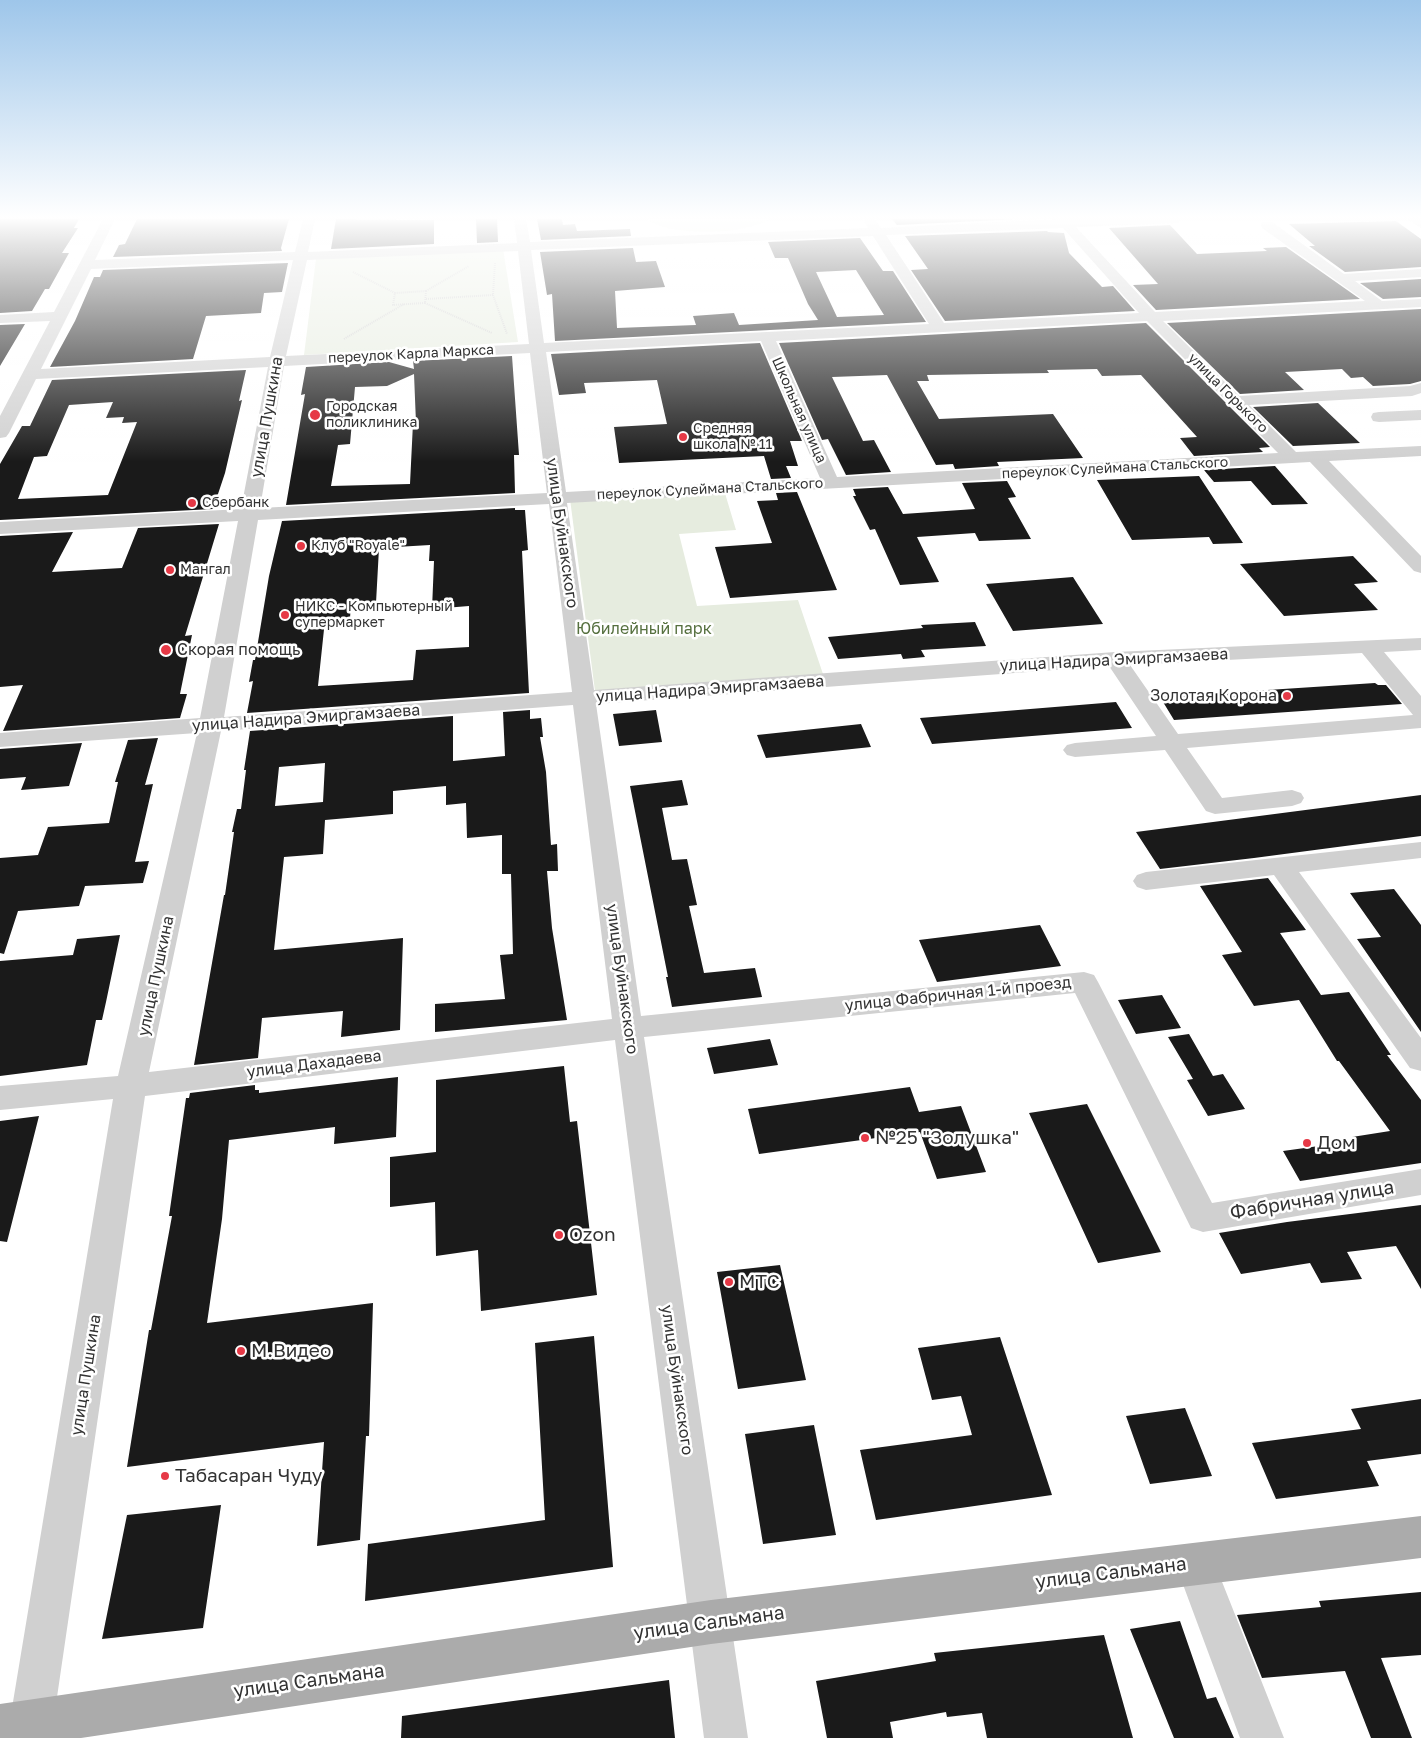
<!DOCTYPE html>
<html>
<head>
<meta charset="utf-8">
<style>
	body { margin:0 }
	canvas { display:block; background:#fff }
</style>
</head>
<body>
<canvas width="1421" height="1738"></canvas>
<script>
const g = document.querySelector('canvas').getContext('2d');
g.lineJoin = 'round';
function paint(path, color) {
  g.fillStyle = color;
  g.fill(path, 'evenodd');
}
function stroke(path, color, width, dash) {
  g.strokeStyle = color;
  g.lineWidth = width;
  g.lineCap = dash ? 'butt' : 'round';
  g.setLineDash(dash || []);
  g.stroke(path);
}
function drawText(font, color, halo, rows, align = 'center') {
  g.font = font + ' "Golos Text",sans-serif';
  g.lineWidth = 5;
  g.setLineDash([]);
  g.textBaseline = 'middle';
  g.strokeStyle = halo;
  g.fillStyle = color;
  for (const [text, x, y, turn = 0] of rows) {
    g.save();
    g.translate(x, y);
    g.rotate((+turn || 0) * Math.PI / 180);
    g.textAlign = isNaN(turn) ? turn : align;
    if (halo) g.strokeText(text, 0, 0);
    g.fillText(text, 0, 0);
    g.restore();
  }
}
paint(new Path2D(`
	M646 219H771C744 235 671 237 646 219Z
	M503 249 518 342 304 355 316 259Z
	M724 490 736 530 679 534 697 606 798 600 823 674 595 691 570 499Z`), '#e6ecdf');
paint(new Path2D(`
	M0 219H79L74 228H78L62 253H69L49 289H45L32 311 0 313Z
	M137 219H289L281 248 282 251 113 257 119 245 125 244Z
	M336 219 434 220V244L331 249Z
	M476 219H497L498 242 477 243Z
	M537 219H562L563 225 575 224 577 231 630 229 631 236 541 240Z
	M892 219H1020L897 225Z
	M1396 221 1421 239V267L1345 272 1309 246H1315L1289 224Z
	M1170 225 1197 254 1267 251 1263 248 1286 247 1360 299 1156 310 1133 285 1158 284 1109 228Z
	M1047 231 1048 232 1064 233 1069 253 1102 287 1113 286 1135 311 945 321 911 270 928 269 905 236Z
	M860 238 883 271H893L926 322 555 341 552 294 547 295 540 252 633 248 636 262 656 261 665 287 615 291 617 328 696 325 693 316 734 313 739 325 818 320 808 304 788 258H775L768 242ZM856 270 884 315 837 317 816 272Z
	M288 263 282 292 264 293 261 313 206 316 193 359 50 367 75 321 94 277H100L103 270Z
	M1421 279V297L1383 299 1360 283Z
	M1421 309V381L1410 384 1373 386 1363 377 1351 378 1342 369 1285 372 1304 390 1240 394 1167 323Z
	M1146 323 1270 447 1259 448 1263 452 1194 456 1180 438 1197 437 1141 375 1102 376 1097 369 1047 370 1049 373 927 375 929 381H917L939 419 1053 414 1083 458 997 462 999 466 955 469 953 464 936 465 887 375 832 377 863 441 874 440 891 472 846 475 828 439 822 440 779 343Z
	M25 324 0 366V325Z
	M760 343 802 441H790L798 466H786L791 478 771 479 764 456 619 463 614 427 667 424 657 380 584 383 586 393 559 395 551 354Z
	M512 356 519 455H514L515 493 286 505 305 394 301 395 306 367 389 362 414 369 413 361ZM414 374 416 423H413L410 484 331 486 338 445 350 444 355 387 387 386Z
	M246 370 239 401 242 400 225 473 213 509 0 520V464L22 426H30L52 380ZM113 402 106 418 124 417 122 423 137 422 108 495 18 499 34 457 47 456 69 405Z
	M1318 403 1360 443 1293 446 1253 407Z
	M1275 466 1308 504 1272 505 1251 481 1214 482 1204 470Z
	M1199 476 1243 543 1213 544 1209 537 1132 540 1097 480Z
	M1007 481 1016 497 1008 498 1031 539 979 541 975 533 917 537 939 582 900 585 875 529 870 530 853 496H856L853 489 888 487 903 514 975 509 962 483Z
	M797 492 837 590 730 598 715 547 772 543 757 501 778 500 776 493Z
	M515 508V510H525L528 550 522 551 529 693 247 713 253 681 249 682 253 660H255L269 576 282 521ZM430 545 429 561H434L432 609 469 606V647L416 650 413 680 318 686 325 620 350 618 351 605 376 603 379 548Z
	M219 524 185 636 192 635 180 694H187L180 718 3 731 23 685 0 687V536L73 532 52 572 122 568 138 528Z
	M1353 556 1378 582 1354 584 1378 610 1284 616 1240 564Z
	M1073 577 1103 624 1013 631 986 584Z
	M975 622 986 646 921 650 925 657 903 659 901 654 838 659 828 637 923 628 921 625Z
	M1375 683 1378 685H1386L1402 704 1174 720 1160 697Z
	M1116 702 1132 728 932 744 920 718Z
	M530 710V719L541 718 543 737H540L546 772 551 845 557 844 558 871H547L552 928 567 1020 435 1032V1004L505 999 500 955 513 954 511 874H502V835L467 838 466 803 446 805V786L393 791V814L325 820 323 854 284 857 274 950 403 938 400 1030 341 1037 343 1011 262 1018 258 1058 194 1065 224 895H225L234 832H232L237 809H241L246 770H244L250 731 453 716V761L505 756 503 712ZM325 763 323 802 275 806 279 767Z
	M656 710 662 742 619 746 613 714Z
	M861 724 871 747 766 758 757 735Z
	M158 738 145 785 153 784 135 862 149 861 143 883 85 886 79 906 18 911 4 954 0 953V858L38 855 48 827 109 823 118 782H115L128 740Z
	M82 743 69 786 21 790 26 777 0 779V749Z
	M682 780 688 805 662 808 672 860 687 859 697 905 689 906 704 973 755 968 762 997 672 1007 666 977H668L630 786Z
	M1421 795V836L1254 858 1160 869 1136 832Z
	M1268 878 1306 930 1280 933 1321 995 1349 992 1391 1055H1387L1421 1100V1163L1300 1181 1283 1151 1355 1141 1352 1137 1390 1131 1339 1061H1337L1299 1000 1254 1006 1222 955 1242 952 1200 886Z
	M1394 889 1421 925V1032L1357 939 1381 937 1350 893Z
	M1040 925 1061 966 937 982 919 940Z
	M120 935 106 1002 102 1020H96L87 1065 0 1076V961L73 955 77 939Z
	M1162 995 1181 1028 1136 1034 1118 1000Z
	M1189 1034 1213 1076 1223 1074 1245 1109 1208 1116 1187 1080 1193 1079 1168 1037Z
	M770 1039 778 1065 714 1074 707 1048Z
	M564 1066 570 1122 577 1121 597 1295 481 1311 478 1250 436 1256 435 1202 390 1207V1157L436 1152V1080Z
	M398 1077 396 1137 334 1144 335 1127 229 1140 222 1219 207 1323 373 1303 369 1436H366L360 1540 317 1546 324 1442 127 1467 149 1330H151L172 1216H169L186 1098H189L190 1093 255 1085V1090H259V1093Z
	M910 1087 919 1112 961 1106 986 1172 937 1179 920 1132 759 1154 748 1109Z
	M1087 1104 1161 1252 1098 1263 1029 1113Z
	M39 1116 7 1242 0 1241V1121Z
	M1421 1205V1289L1396 1246 1347 1252 1362 1279 1321 1283 1310 1263 1241 1274 1219 1233 1287 1222Z
	M780 1265 806 1380 738 1389 717 1272Z
	M594 1336 613 1567 365 1601 368 1544 545 1520 535 1343Z
	M1000 1337 1052 1495 876 1520 860 1450 972 1435 961 1396 932 1400 918 1348Z
	M1421 1399V1454L1367 1461 1379 1486 1276 1499 1252 1443 1361 1429 1351 1409Z
	M1185 1408 1212 1476 1150 1484 1126 1416Z
	M814 1425 836 1535 763 1544 745 1434Z
	M221 1505 203 1628 102 1639 127 1515Z
	M1421 1592V1655L1381 1658 1412 1738H1371L1345 1671 1262 1678 1237 1615 1321 1607 1319 1601Z
	M1180 1621 1207 1699 1216 1697 1234 1738H1174L1130 1629Z
	M1104 1635 1133 1738H987L982 1713 947 1717 946 1712 890 1722 893 1738H827L816 1681 936 1661 934 1653Z
	M669 1680 675 1738H401L402 1716Z`), '#1a1a1a');
stroke(new Path2D(`
	M495 263 493 295 507 334
	M353 272 395 293
	M426 291 469 266
	M426 291 425 303 393 305 395 293Z
	M426 299 493 295
	M425 303 492 333
	M344 339 404 304`), '#cdcdcd', 2, [1, 1]);
paint(new Path2D(`
	M103 219H115L95 260 295 252 303 219H315L308 252 517 243 514 219H526L530 242 868 228 863 219H875L881 228 1056 219H1183L1177 223 1076 227 1155 312 1365 301 1262 228 1261 225 1262 222H1272L1344 274 1421 269V277L1355 281 1382 301 1421 299V307L1163 321 1239 396 1410 386 1421 383V393L1412 396 1249 405 1296 452 1421 446V456L1329 461 1421 556V573L1414 571 1310 462 567 503 594 690 1115 652 1421 638V650L1384 652 1421 696V728L1187 748 1222 798 1292 790 1301 793 1304 798 1301 803 1292 806 1215 814 1206 811 1165 750 1075 757 1067 755 1063 750 1067 745 1075 743 1156 736 1109 666 596 704 641 1016 1084 972 1094 975 1098 982 1212 1203 1421 1169V1195L1203 1232 1191 1228 1075 993 644 1037 748 1738H704L615 1040 145 1096 51 1738H7L113 1099 0 1110V1086L118 1076 197 733 0 747V733L200 718 238 521 0 534V522L241 509 268 367 36 379 9 433 6 437 0 438V416L50 321 0 323V315L54 312ZM1063 228 1139 313 944 323 886 235ZM873 236 929 324 544 343 531 250ZM518 251 529 344 286 356 307 260ZM293 260 270 357 41 369 91 269ZM1147 321 1278 453 837 477 776 341ZM761 341 820 478 566 492 546 352ZM530 353 547 493 260 508 284 366ZM549 504 572 692 224 717 258 520ZM1362 653 1413 715 1178 734 1130 665ZM573 705 612 1019 149 1072 221 731Z
	M1407 219H1421V228Z
	M1421 410V420L1379 422 1373 421 1371 417 1373 413 1379 412Z
	M1421 842V858L1299 872 1421 1038V1071L1410 1068 1274 875 1146 890 1137 887 1133 881 1137 875 1146 872Z
	M1195 1543 1209 1549 1284 1738H1240L1175 1563 1181 1549Z`), '#d0d0d0');
paint(new Path2D(`
	M1421 1516V1558L711 1644 81 1738H0V1704L711 1600Z`), '#ababab');
const sky = g.createLinearGradient(0, 0, 0, 462);
sky.addColorStop(0, '#9ec6ea');
sky.addColorStop(0.47, '#fff');
sky.addColorStop(1, '#ffffff00');
g.fillStyle = sky;
g.fillRect(0, 0, 1421, 462);
for (const [x, y, r, color] of [
	[315,415,6,"#e63946"],
	[683,437,5,"#e63946"],
	[192,503,5,"#e63946"],
	[301,546,5,"#e63946"],
	[170,570,5,"#e63946"],
	[285,615,5,"#e63946"],
	[166,650,6,"#e63946"],
	[1287,696,5,"#e63946"],
	[865,1138,5,"#e63946"],
	[1307,1143,5,"#e63946"],
	[559,1235,5,"#e63946"],
	[729,1282,5,"#e63946"],
	[241,1351,5,"#e63946"],
	[165,1476,5,"#e63946"]
]) {
  const dot = new Path2D();
  dot.arc(x, y, r, 0, 2 * Math.PI);
  g.fillStyle = color;
  g.fill(dot);
  stroke(dot, '#fff', 2);
}
drawText('14px', '#333', '#fff', [
	["переулок Карла Маркса",411,354,-3],
	["улица Горького",1228,393,45],
	["Школьная улица",799,410,66],
	["переулок Сулеймана Стальского",1115,468,-3],
	["переулок Сулеймана Стальского",710,489,-3]
]);
drawText('14px', '#333', '#fff', [
	["Городская",326,407],
	["поликлиника",326,423],
	["Средняя",693,429],
	["школа № 11",693,445],
	["Сбербанк",202,503],
	["Клуб \"Royale\"",311,546],
	["Мангал",180,570],
	["НИКС - Компьютерный",295,607],
	["супермаркет",295,623]
], 'left');
drawText('16px', '#333', '#fff', [
	["улица Пушкина",267,417,-80],
	["улица Буйнакского",562,533,82],
	["улица Надира Эмиргамзаева",1114,660,-3],
	["улица Надира Эмиргамзаева",710,689,-4],
	["улица Надира Эмиргамзаева",306,718,-4],
	["улица Пушкина",156,976,-78],
	["улица Буйнакского",622,979,82],
	["улица Фабричная 1-й проезд",958,994,-6],
	["улица Дахадаева",314,1064,-7],
	["улица Пушкина",86,1375,-81],
	["улица Буйнакского",677,1380,82]
]);
drawText('16px', '#56703f', '#fff', [
	["Юбилейный парк",644,629]
]);
drawText('16px', '#333', '#fff', [
	["Скорая помощь",177,650],
	["Золотая Корона",1277,696,"right"]
], 'left');
drawText('19px', '#333', '#fff', [
	["№25 \"Золушка\"",875,1138],
	["Дом",1317,1143],
	["Ozon",569,1235],
	["МТС",739,1282],
	["М.Видео",251,1351],
	["Табасаран Чуду",175,1476]
], 'left');
drawText('19px', '#333', '#fff', [
	["Фабричная улица",1312,1200,-9],
	["улица Сальмана",1111,1573,-7],
	["улица Сальмана",709,1623,-8],
	["улица Сальмана",309,1681,-8]
]);
</script>
</body>
</html>
